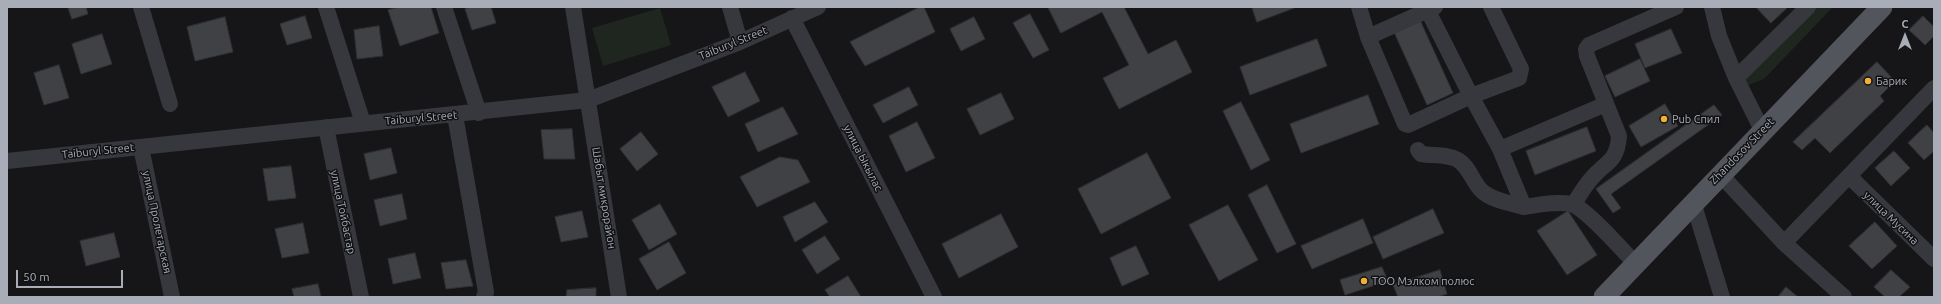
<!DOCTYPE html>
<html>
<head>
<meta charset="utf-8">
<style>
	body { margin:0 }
	#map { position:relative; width:1941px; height:304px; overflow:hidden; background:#161618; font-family:Ubuntu,sans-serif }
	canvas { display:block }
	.frame { position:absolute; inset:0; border:8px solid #a8adb8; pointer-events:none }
	.north { position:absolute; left:1885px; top:16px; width:40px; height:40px; -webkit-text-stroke:3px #111113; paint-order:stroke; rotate:0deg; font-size:11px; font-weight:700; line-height:16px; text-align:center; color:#a8adb8 }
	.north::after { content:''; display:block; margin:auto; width:14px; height:18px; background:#a8adb8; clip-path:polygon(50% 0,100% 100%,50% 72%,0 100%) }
	.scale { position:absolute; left:16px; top:270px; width:107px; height:18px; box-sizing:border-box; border:2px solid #a8adb8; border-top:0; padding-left:5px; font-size:12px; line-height:14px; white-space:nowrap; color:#a8adb8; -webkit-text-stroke:3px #111113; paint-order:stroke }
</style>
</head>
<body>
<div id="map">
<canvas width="1941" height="304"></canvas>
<div class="frame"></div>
<div class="north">С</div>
<div class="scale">50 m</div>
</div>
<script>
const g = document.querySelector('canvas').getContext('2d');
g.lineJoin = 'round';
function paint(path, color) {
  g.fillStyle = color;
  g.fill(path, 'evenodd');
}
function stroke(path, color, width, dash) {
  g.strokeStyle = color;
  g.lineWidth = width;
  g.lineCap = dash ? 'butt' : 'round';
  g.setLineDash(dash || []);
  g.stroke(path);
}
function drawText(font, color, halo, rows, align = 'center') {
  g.font = font + ' Ubuntu,sans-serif';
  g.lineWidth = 3;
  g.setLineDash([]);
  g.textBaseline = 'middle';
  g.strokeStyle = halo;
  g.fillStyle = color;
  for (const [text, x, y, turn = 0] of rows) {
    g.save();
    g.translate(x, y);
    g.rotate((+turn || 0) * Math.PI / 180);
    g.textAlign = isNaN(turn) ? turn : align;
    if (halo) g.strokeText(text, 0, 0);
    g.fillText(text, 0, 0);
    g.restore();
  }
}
paint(new Path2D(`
	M1808 7H1833L1764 79 1749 85 1736 78Z
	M660 8 671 45 603 66 592 28Z`), '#1e261f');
const building = new Path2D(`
	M68 7H86L88 14 72 19Z
	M399 7H431L439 33 400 46 388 10Z
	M470 7H491L496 23 472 30 465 9Z
	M920 7H924L935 32 865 66 850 42Z
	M1048 7H1124L1148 54 1176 40 1192 72 1119 109 1103 78 1129 65 1102 12 1061 33Z
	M1252 7H1297L1257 22Z
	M1756 7H1786L1787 8 1771 23Z
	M1030 14 1049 50 1033 58 1013 23Z
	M305 16 312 38 287 45 280 24Z
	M1923 16 1934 27V36L1925 45 1909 30Z
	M225 17 233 52 195 61 187 27Z
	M974 17 985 39 961 51 950 29Z
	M1420 20 1453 93 1427 105 1394 32Z
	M379 26 383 56 357 59 354 30Z
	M1671 29 1682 53 1645 68 1635 44Z
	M102 34 112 64 81 74 72 44Z
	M1317 39 1327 66 1250 95 1240 67Z
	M1640 59 1650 81 1615 97 1605 76Z
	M1877 62 1895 81 1880 96 1884 101 1830 153 1815 138 1802 150 1793 142Z
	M59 65 69 98 44 105 34 73Z
	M745 72 760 101 728 117 712 87Z
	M909 87 918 105 883 123 873 105Z
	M1001 93 1014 119 980 135 967 109Z
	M1368 95 1379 124 1301 153 1290 124Z
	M1241 102 1270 160 1251 170 1223 111Z
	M1665 104 1678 126 1641 147 1629 126Z
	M1714 105 1722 115 1611 194 1621 208 1613 213 1596 189Z
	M783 107 798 134 758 152 745 124Z
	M917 122 935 158 906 172 889 136Z
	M1927 125 1934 133V151L1924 160 1908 143Z
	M1587 127 1596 151 1535 175 1526 151Z
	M572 129 575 159H544L541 130Z
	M641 132 658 154 637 171 620 149Z
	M391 148 397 173 370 180 364 154Z
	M1894 151 1910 168 1891 186 1875 168Z
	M1147 153 1171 198 1101 234 1078 189Z
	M780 157 798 160 810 182 757 207 740 177Z
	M291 166 296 198 268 201 263 169Z
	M1267 185 1296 244 1277 253 1248 195Z
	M402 194 407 219 380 226 374 200Z
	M815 202 828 222 795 242 783 217Z
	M660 204 677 234 649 250 632 220Z
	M1228 205 1258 260 1219 281 1189 225Z
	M1433 209 1444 233 1383 259 1373 237Z
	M582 211 588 237 561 242 555 217Z
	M1568 211 1597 255 1567 275 1537 231Z
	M1001 214 1018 247 959 278 942 244Z
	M1363 219 1373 243 1312 269 1301 246Z
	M1875 222 1897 246 1872 269 1849 246Z
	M303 223 309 253 282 258 275 229Z
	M114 233 120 257 86 266 80 241Z
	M825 236 840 259 817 274 802 250Z
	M669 242 686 273 657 290 639 259Z
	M1136 246 1149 274 1122 286 1110 258Z
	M415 253 421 278 393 284 388 259Z
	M466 260 473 286 446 289 441 263Z
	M1382 267 1388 281 1345 295 1340 280Z
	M1440 270 1447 294 1437 297H1398L1393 285Z
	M1891 270 1910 287 1899 297H1885L1874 287Z
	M848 276 861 297H830L825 290Z
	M318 284 321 297H294L292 289Z
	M1786 287 1798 297H1778Z
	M596 288V297H566L567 290Z`);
paint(building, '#404145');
stroke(building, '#303034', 1);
stroke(new Path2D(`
	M141 7 170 104
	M326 7 363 123
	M444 7 479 113
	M573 7 619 297
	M730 7 740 42
	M1359 7 1368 37 1405 124 1408 125 1471 96 1500 149 1524 207C1539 205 1556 201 1571 204 1586 208 1622 250 1635 263
	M1712 7 1719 36 1736 78 1762 130
	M1428 11 1471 96 1519 78 1521 69 1491 7
	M792 18 934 297
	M1368 37 1435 7
	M1736 78 1808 7
	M455 115 486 292 484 297
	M326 127 361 297
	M141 147 172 297
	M1500 149 1606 104
	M1418 150 1421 154C1433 156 1447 154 1458 160 1470 167 1473 184 1483 192 1494 201 1510 203 1524 207
	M7 161 588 100 740 42 818 7
	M1720 174 1784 243 1844 297
	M1849 176 1934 259
	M1693 202 1722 297
	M1573 205C1579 196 1584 187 1591 179 1606 161 1617 163 1619 136L1587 56 1586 49 1589 45 1676 7
	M1784 243 1934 88`), '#37383d', 16);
stroke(new Path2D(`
	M1604 297 1882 7`), '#53555c', 21);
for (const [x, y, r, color] of [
	[1868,81,4,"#f2b134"],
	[1664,119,4,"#f2b134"],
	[1364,281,4,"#f2b134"]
]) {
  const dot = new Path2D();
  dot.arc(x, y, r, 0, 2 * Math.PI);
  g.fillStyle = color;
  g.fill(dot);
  stroke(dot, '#111113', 1.5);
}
drawText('11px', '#a8adb8', '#111113', [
	["Taiburyl Street",733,43,-22],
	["Taiburyl Street",421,118,-5],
	["Taiburyl Street",98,151,-6],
	["Zhandosov Street",1742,151,-46],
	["улица Ыкылас",863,158,63],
	["Шабыт микрорайон",604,198,81],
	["улица Тойбастар",343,212,78],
	["улица Мусина",1891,218,44],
	["улица Пролетарская",157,222,78]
]);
drawText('11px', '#a8adb8', '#111113', [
	["Барик",1876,81],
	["Pub Спил",1672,119],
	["ТОО Мэлком полюс",1372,281]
], 'left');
</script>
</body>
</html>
